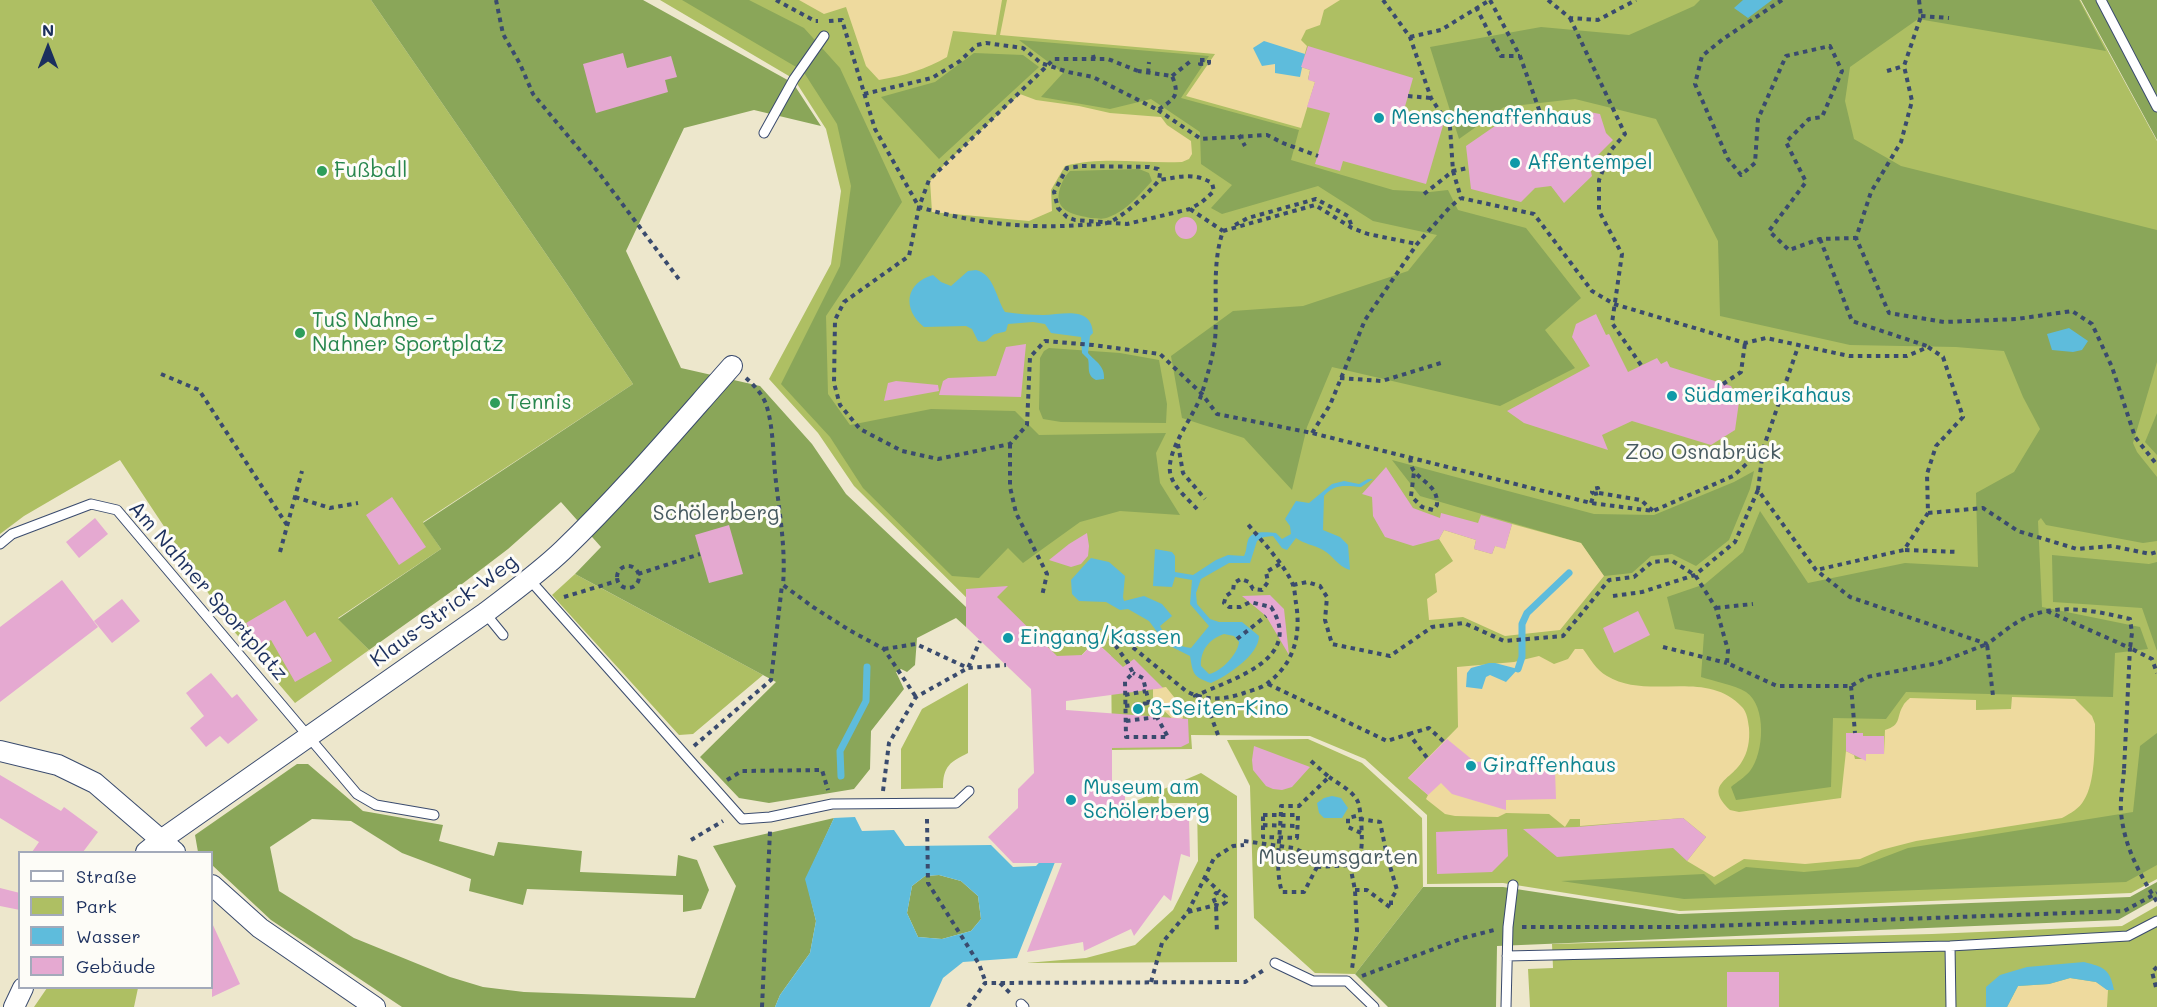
<!DOCTYPE html>
<html>
<head>
<meta charset="utf-8">
<style>
	body { margin:0 }
	#map { position:relative; width:2157px; height:1007px; overflow:hidden; background:#ede7cc; font-family:Mali,sans-serif }
	canvas { display:block }
	.legend { position:absolute; left:18px; top:851px; width:195px; height:138px; box-sizing:border-box; background:#fdfcf7; border:2px solid #a3aaba; margin:0; padding:8px 10px; list-style:none; font-size:18px; color:#1b2f5e }
	.legend li { display:flex; align-items:center; gap:12px; height:30px }
	.legend b { width:30px; border:2px solid #a3aaba }
	.north { position:absolute; left:18px; top:18px; width:60px; height:60px; -webkit-text-stroke:4px #fdfcf7; paint-order:stroke; rotate:0deg; font-size:16px; font-weight:700; line-height:24px; text-align:center; color:#1b2f5e }
	.north::after { content:''; display:block; margin:auto; width:21px; height:27px; background:#1b2f5e; clip-path:polygon(50% 0,100% 100%,50% 72%,0 100%) }
</style>
</head>
<body>
<div id="map">
<canvas width="2157" height="1007"></canvas>
<ul class="legend">
<li><b style="height:8px;background:#fff"></b>Straße</li>
<li><b style="height:16px;background:#aebf63"></b>Park</li>
<li><b style="height:16px;background:#5ebcdc"></b>Wasser</li>
<li><b style="height:16px;background:#e5a9d1"></b>Gebäude</li>
</ul>
<div class="north">N</div>
</div>
<script>
const g = document.querySelector('canvas').getContext('2d');
g.lineJoin = 'round';
function paint(path, color) {
  g.fillStyle = color;
  g.fill(path, 'evenodd');
}
function stroke(path, color, width, dash) {
  g.strokeStyle = color;
  g.lineWidth = width;
  g.lineCap = dash ? 'butt' : 'round';
  g.setLineDash(dash || []);
  g.stroke(path);
}
function drawText(font, color, halo, rows, align = 'center') {
  g.font = font + ' Mali,sans-serif';
  g.lineWidth = 6;
  g.setLineDash([]);
  g.textBaseline = 'middle';
  g.strokeStyle = halo;
  g.fillStyle = color;
  for (const [text, x, y, turn = 0] of rows) {
    g.save();
    g.translate(x, y);
    g.rotate((+turn || 0) * Math.PI / 180);
    g.textAlign = isNaN(turn) ? turn : align;
    if (halo) g.strokeText(text, 0, 0);
    g.fillText(text, 0, 0);
    g.restore();
  }
}
paint(new Path2D(`
	M0 0H371L566 283 633 384 423 522 441 549 338 618 369 650 295 703 232 629 120 460 24 516 0 534Z
	M660 0H2080L2157 141V879L2131 893 1680 911 1503 883 1427 884V815L1365 759 1310 736 1191 735 1192 749 1112 750 1111 656 1095 641 1080 657 1056 656 995 626 854 486 818 433 769 379 831 264 841 191 826 129 794 79Z
	M575 574 599 587 763 675 693 734 679 735 552 595Z
	M968 683V753C950 762 943 766 943 788L901 789V749L922 709Z
	M1308 739 1362 763 1422 818 1423 887 1355 974 1315 973 1254 918 1250 786 1227 740Z
	M1201 773 1237 796V962L1026 963 1086 958 1135 945 1173 910 1198 861 1197 803H1131Z
	M2157 906V1007H1530L1528 969 1553 968 1552 944 1932 934 2122 926Z
	M47 988H138L134 1007H34Z`), '#aebf63');
paint(new Path2D(`
	M371 0H643L793 83 821 126 754 110 684 128 626 251 681 368 760 386 812 444 846 494 966 607V627L956 618 917 638 915 665 907 672 901 669 896 672 904 689 871 731 870 769 854 789 769 803 739 798 700 757 776 682 575 574 601 547 561 502 508 549 462 584 369 650 338 619 441 549 423 523 633 384 566 283Z
	M682 0H749L804 28 840 68 902 202 826 316 828 394 850 425 931 409 1015 411 1039 435 1166 433 1156 453 1160 483 1180 515 1120 511 1080 522 1023 563 1008 548 979 578 952 576 863 488 830 437 781 384 840 266 851 186 837 124 803 71Z
	M1700 0H2079L2106 51 1918 19 1850 67 1845 101 1854 139 1901 166 2157 230V362L2133 443 2137 452 2157 477V541L2143 543 2046 525 2041 518 2038 521 2042 607 2140 627 2148 649 2115 653 2113 697 1906 692 1886 719 1833 718 1831 787 1736 800 1731 787C1737 782 1745 777 1750 771 1764 753 1767 706 1746 692 1735 685 1713 681 1701 677L1704 634 1675 629 1667 597 1705 584 1743 552 1760 511 1808 583 1905 563 1978 567 1976 493 2014 472 2040 429 2023 397 2004 351 1956 347 1850 345 1720 316 1718 241 1656 119 1575 99 1504 107 1459 139 1430 47 1541 27 1629 35 1694 6Z
	M2081 0H2157V140Z
	M1019 40 1209 56 1181 98 1299 130 1291 160 1393 190 1430 192 1448 190 1458 210 1526 228 1581 298 1545 330 1575 368 1500 406 1332 367 1307 427 1292 490 1244 438 1182 418 1171 356 1233 311 1303 306 1408 271 1437 235 1373 221 1318 186 1222 214 1211 208 1232 185 1201 164 1200 132 1151 99 1110 109 1041 97 1063 73Z
	M974 53 1023 55 1039 67 939 159 881 97 935 82Z
	M1139 169 1149 173 1152 181C1140 194 1126 211 1109 217 1103 220 1097 218 1091 218 1076 215 1055 212 1059 192 1061 184 1064 177 1070 171Z
	M1049 348 1120 353 1159 360 1167 404 1166 423 1061 422 1043 419 1039 409 1040 358 1044 351Z
	M2157 413V455L2145 442Z
	M1392 460 1594 514 1654 515 1734 482 1754 471 1750 489 1729 540 1696 566 1672 554 1651 556 1632 573 1604 576 1581 543 1420 496Z
	M2052 555 2149 564 2157 562V651L2142 608 2053 602Z
	M2157 733V865L2126 882 1684 899 1561 881 1704 874 1715 885 1746 867 1804 872 1858 867 1908 848 2133 812 2140 746Z
	M297 764H308L363 811 443 825 439 841 494 856 498 842 582 851 580 872 676 876 678 855 697 860 709 890 701 909 683 912V895L527 889 523 905 469 891 471 879 402 853 351 821 312 819 270 847 279 891 354 938 450 977 483 987 524 992 695 998 736 886 713 846 834 818 806 879 816 921 810 953 780 995 775 1007H402L271 920 212 865V852H198L195 835Z
	M939 875 961 881 978 896 981 919 971 931 942 939 918 937 907 913 912 886 925 876Z
	M2157 882V898L2118 920 1497 946 1496 1007H1388L1355 974 1423 887H1503L1679 914 2130 897Z`), '#8aa659');
paint(new Path2D(`
	M799 0H1002L996 35 953 31 947 57C927 69 903 76 879 80L866 66 846 7 824 14Z
	M1007 0H1340L1324 10 1320 25 1306 30 1301 40 1307 46 1301 67 1310 70 1308 79 1315 82 1301 128 1186 96 1215 54 1000 35Z
	M1020 94 1036 100 1079 106 1110 113 1161 117 1167 125 1191 141 1192 154 1189 159 1182 162C1143 164 1103 156 1065 166L1051 190 1052 211 1029 221 932 212 930 181 945 164Z
	M1512 524 1581 543 1604 576 1560 630 1505 636 1463 617 1429 620 1427 599 1437 592 1435 574 1453 561 1439 539 1444 530 1476 540 1474 549 1492 554 1495 546 1505 548Z
	M1575 649H1583C1590 658 1596 670 1607 676 1648 701 1706 668 1742 707 1747 712 1748 721 1749 728 1750 740 1748 753 1741 763 1729 781 1704 785 1730 810L1739 812 1841 798 1846 751 1854 755 1855 759H1866V754H1884L1885 730C1902 725 1896 717 1903 706 1904 703 1908 700 1910 698L1976 700V710L2011 709 2012 697 2075 699 2092 716 2095 724C2095 745 2095 784 2084 800 2079 809 2071 813 2062 818L1916 841 1881 850 1860 859 1805 864 1744 859 1714 877 1687 861 1706 837 1683 818 1580 826V819H1570L1565 827 1549 814 1506 813 1498 817 1455 816 1445 814 1426 799 1428 795 1408 778 1458 727 1457 667 1514 662 1539 656 1554 664 1568 659Z
	M1166 687 1182 707 1183 718 1177 723 1153 700V689Z
	M2070 978 2096 982 2108 990 2107 1007H2007L2018 986 2049 984Z`), '#eeda9e');
paint(new Path2D(`
	M1743 0H1772L1748 18 1734 8Z
	M1264 41 1305 54 1300 77 1275 73V64L1262 66 1253 48Z
	M976 270C994 274 996 298 1005 312 1017 314 1031 315 1043 315 1062 315 1091 305 1093 333L1090 336 1088 353C1096 362 1105 366 1104 379L1096 380C1086 375 1090 367 1088 359L1082 353 1081 337 1051 333 1045 324 1033 322 1008 324 1006 331C1002 333 996 333 993 335 987 340 987 343 978 341L972 329 966 326 924 327C902 309 905 283 933 275L941 282 951 286 968 271Z
	M2069 328 2088 341 2082 350 2073 352 2052 350 2047 334Z
	M1368 479H1373L1361 487C1346 486 1335 483 1324 496L1323 530 1340 537 1348 545 1350 570C1337 566 1333 555 1323 550 1314 545 1304 544 1296 538L1287 550 1282 548 1273 536 1264 537 1257 541 1250 563H1229L1201 579 1196 593 1197 604 1210 619 1219 622H1242L1259 636C1259 655 1227 676 1211 683 1193 677 1193 674 1190 656L1166 644 1149 621 1128 609 1120 610 1106 602 1079 601 1072 594 1071 580 1088 561 1091 558 1109 562 1125 576 1123 597 1124 601 1144 596 1162 604 1172 616 1160 626C1167 640 1175 646 1191 648L1209 626 1190 604 1192 580 1175 577 1172 587 1153 586 1155 549 1172 552 1175 556V572L1193 575 1216 560 1228 555 1244 556C1247 550 1246 546 1248 540 1251 530 1267 532 1276 533L1282 539 1291 534 1290 526 1285 519 1296 501 1309 503 1332 484 1344 481 1359 484ZM1224 634 1234 636 1239 642C1238 654 1221 672 1209 674L1201 666C1200 651 1209 639 1224 634Z
	M1489 663H1495L1518 669 1506 682 1490 675 1486 677 1482 689 1466 687 1467 673 1471 668Z
	M1332 796 1341 798 1348 808 1342 818H1324L1319 813 1317 803 1324 798Z
	M855 817 862 831 894 830 905 846 991 845 1013 867 1036 866 1054 847 1059 852 1017 958 963 962 943 978 930 1007H775L780 995 810 953 816 921 805 879 834 818ZM939 875 961 881 978 896 981 919 971 931 942 939 918 937 907 913 912 886 925 876Z
	M2084 962C2104 967 2110 969 2114 990H2107L2096 982 2070 978 2049 984 2018 986 2007 1007H1986V987L2000 975 2027 967Z`), '#5ebcdc');
stroke(new Path2D(`
	M1518 669 1522 657V624L1527 613 1569 573
	M841 776 840 751 866 701 867 667`), '#5ebcdc', 7);
paint(new Path2D(`
	M1308 46 1413 78 1404 110 1444 122 1426 184 1343 161 1340 171 1315 164 1330 113 1307 107 1315 82 1308 80 1310 70 1301 67Z
	M623 53 627 68 671 56 677 77 665 80 668 92 596 113 583 64Z
	M1584 111 1600 114 1606 133 1613 140 1589 164 1592 176 1564 203 1551 186 1535 188 1521 202 1471 189 1466 146 1508 117 1570 119Z
	M1175 228a11 11 0 1 1 22 0a11 11 0 1 1-22 0Z
	M1596 314 1606 335 1609 334 1628 372 1657 358 1661 364 1667 361 1670 367 1731 386 1739 402 1735 430 1711 445 1632 421 1602 435 1608 450 1524 423 1507 411 1590 366 1572 337 1576 324Z
	M1026 344 1021 397 939 395 943 381 948 378 996 376 1006 347Z
	M896 381 938 385 939 391 884 401 888 383Z
	M1386 467 1413 508 1440 518 1441 513 1478 523 1481 515 1512 524 1505 549 1495 546 1492 554 1474 549 1476 540 1444 530 1439 539 1413 546 1385 537 1373 516 1372 497 1362 494Z
	M392 497 426 547 399 565 366 515Z
	M95 518 108 534 79 558 66 542Z
	M729 525 743 574 709 583 695 535Z
	M1087 533 1089 546 1088 556 1081 564 1071 567 1049 560 1069 544Z
	M62 580 98 627 0 702V627Z
	M1008 586 997 597 1057 656 1082 655 1095 641 1123 667 1134 659 1163 688 1066 701V710L1188 719 1189 743 1181 747 1112 748V784L1125 796V810H1185L1186 819H1189L1190 857 1181 854 1171 901 1164 895 1134 936 1131 929 1084 951 1083 942 1027 952 1062 863H1013L988 837 1018 808V789L1034 773 1031 689 966 627V589Z
	M1270 595 1284 609 1289 655 1266 616 1242 596Z
	M122 599 140 621 112 643 94 621Z
	M285 600 307 637 315 632 332 661 295 682 271 640 260 646 246 623Z
	M1638 611 1650 635 1614 653 1603 628Z
	M211 673 232 698 237 694 258 720 228 744 220 736 206 747 190 728 204 716 186 693Z
	M1846 733H1863V736H1884V754H1866V761L1846 751Z
	M1447 739 1475 762 1517 760 1529 773 1555 770 1556 799 1506 800V810L1452 794 1441 783 1428 795 1408 778Z
	M1254 746 1310 767 1292 787 1282 790 1273 789 1266 786 1253 770 1252 760Z
	M0 775 61 811 64 807 98 832 83 852H32L39 842 0 818Z
	M1683 818 1706 837 1687 861 1673 848 1557 857 1523 829 1577 827Z
	M1507 829 1508 856 1492 872 1437 874 1436 832Z
	M0 888 20 893V910L0 906Z
	M212 923 240 984 212 997Z
	M1727 972H1779V1007H1727Z`), '#e5a9d1');
const lane = new Path2D(`
	M2101 0 2157 107
	M764 133 794 79 824 36
	M0 544 12 534 91 504 117 510 357 794 376 805 434 815
	M529 579 742 819 770 817 832 804 956 803 969 791
	M485 613 503 635
	M1950 946 1951 1007
	M1507 956 1950 946 2128 936 2157 921
	M1275 963 1313 981H1347L1374 1007
	M1021 1004 1024 1007
	M1506 1007 1508 927 1513 885`);
const street = new Path2D(`
	M0 751 58 765 95 783 175 852
	M146 852 161 840 485 613C511 593 539 573 563 550 623 492 677 428 732 366
	M212 885 260 928 375 1007
	M14 1007 23 988`);
stroke(lane, '#3a4b6e', 11);
stroke(street, '#3a4b6e', 22);
stroke(new Path2D(`
	M496 0 503 34 520 64 533 94 599 173 681 282
	M776 0 815 21H818
	M1383 0 1410 37 1431 98 1450 127 1453 171 1461 198 1534 214 1592 291 1614 304 1745 343 1766 338 1849 356H1907L1928 347 1943 357 1963 417 1936 446 1927 474 1928 513 1904 550 1816 570
	M1490 0 1520 56 1542 118
	M1548 0 1570 18 1598 20 1636 0
	M1782 0 1723 39 1702 56 1695 84 1728 159 1741 175 1755 163 1758 119 1786 56 1830 46 1842 71 1822 117 1809 119 1786 142 1806 182 1769 231 1789 250 1820 239 1856 238
	M1919 0 1921 16 1904 66 1912 101 1901 142 1871 192 1856 238 1889 313 1944 322 2017 319 2072 311 2092 324 2112 367 2135 437 2157 465
	M1476 7 1501 56H1520
	M1921 16 1949 18
	M1570 18 1625 134 1611 150 1599 180V211L1622 254 1612 323 1641 365
	M829 21 842 20 875 129 919 207 909 256 844 302 835 320 834 383 840 405 860 429 902 451 938 459 1010 444 1027 425 1030 357 1045 341 1093 345 1160 354 1202 394 1217 414 1312 433 1591 503 1653 511 1733 476 1763 449 1799 344
	M1410 37 1441 30 1490 0
	M1093 55 1094 59
	M1200 60H1209V63L1200 64Z
	M1887 71 1904 66
	M1148 73 1149 62
	M1172 76 1192 60
	M864 94 932 78 960 61 977 45 986 43 1023 48 1041 63 1068 72 1093 77 1158 110C1173 99 1181 97 1172 76L1138 71
	M1408 96 1431 98
	M1158 110 1201 139 1267 135 1283 143 1318 156
	M1239 135 1245 146
	M1082 166 1149 167 1158 169 1160 173 1159 180C1180 177 1193 172 1212 183L1214 191 1202 202 1190 209 1127 224 1075 220 1067 217 1058 208 1054 192 1067 168Z
	M1424 194 1453 171 1468 168
	M1190 209 1223 231
	M1235 225 1248 218 1316 199 1348 216 1352 227
	M1820 239 1852 321 1927 346
	M161 374 199 390 287 525
	M746 378C754 385 762 394 766 404 773 425 773 451 775 473 779 511 786 547 783 585L813 607 849 630 884 649 916 697
	M1340 378 1382 381 1444 362
	M1723 384 1741 372 1745 343
	M1312 433 1330 405 1365 320 1417 244 1450 207 1461 198
	M1010 444V487L1016 513 1047 574 1042 596
	M1178 444 1183 473 1205 499
	M1763 450 1758 490 1816 570 1850 597 1987 644C2000 635 2013 623 2027 617 2060 603 2096 611 2130 619L2132 633 2130 648 2152 659 2157 673
	M1410 458C1411 463 1411 468 1415 472 1425 484 1438 487 1437 505L1433 510 1422 507 1411 496 1414 472
	M1599 493 1641 500 1653 511
	M295 497 330 508 358 503
	M1591 503 1594 494 1599 493 1598 488 1593 489 1592 492 1594 494
	M1197 509C1187 498 1172 486 1170 472 1167 448 1194 417 1202 393 1207 377 1213 356 1215 340 1218 304 1211 266 1223 231L1315 205 1352 228 1368 234 1417 244
	M1928 513 1983 508 2018 531 2077 549 2112 546 2150 554 2157 552
	M1905 550 1958 552
	M280 552 302 471
	M617 577a11 11 0 1 1 22 0a11 11 0 1 1-22 0Z
	M638 574 700 554
	M1293 585 1307 582 1320 586 1327 597 1325 620 1332 644 1390 656 1432 627 1464 623 1504 641 1563 636 1609 580 1634 577 1652 562 1671 560 1695 575 1716 608 1728 650 1727 663 1777 686H1851L1867 677 1938 663 1987 644 1993 696
	M1613 596 1642 592 1695 575 1735 542 1758 490
	M564 597 617 581
	M1716 608 1753 604
	M2047 611 2130 648 2124 770
	M1119 636 1186 691C1204 701 1225 700 1244 693 1252 690 1263 688 1269 682 1295 662 1301 634 1296 603 1295 598 1295 590 1293 585 1286 566 1259 538 1246 522
	M1110 638 1128 663 1133 673 1125 681 1126 737H1168L1149 703 1143 678 1133 673
	M1237 639 1266 616
	M1663 647 1727 663
	M884 649 916 644 968 668 1006 665
	M1268 684 1387 741 1409 734 1428 759
	M1851 686 1855 733
	M1125 695 1146 691
	M1125 706 1149 703
	M1126 721 1157 717
	M1409 734 1429 728 1444 742
	M1218 735 1211 716 1195 696C1231 679 1305 660 1271 607L1250 602 1240 607H1229L1224 603 1226 596 1233 591 1234 583 1241 579 1249 582 1253 589 1262 590 1268 582 1266 572 1280 564
	M694 746 771 680 782 585
	M1311 761 1329 777 1299 806H1281C1281 833 1274 867 1282 892H1304L1317 867
	M727 780 742 771 822 770 828 790
	M883 791 889 743 916 697 968 668 980 641
	M1263 815H1298L1297 838 1263 837Z
	M927 819 928 883 979 964 986 983
	M1263 825 1298 826
	M1361 833 1348 827V818L1356 816 1360 819 1380 822 1387 856
	M691 840 723 821
	M1244 841 1294 848 1302 852 1308 862 1317 867 1350 865C1353 861 1360 855 1361 850 1363 842 1361 809 1358 802 1353 791 1339 784 1329 777
	M1350 865 1355 890 1357 931 1352 969
	M1205 878 1220 892
	M1355 890H1367L1391 908V899L1397 890 1387 856 1361 852
	M1188 912 1216 905 1220 906 1226 902V897L1221 893H1216L1213 897 1216 905 1217 933
	M1522 927H1683L2124 911 2157 893
	M2157 967 2152 972 2157 991
	M1362 976 1463 938 1494 930
	M1151 982 1162 943 1188 912 1214 858 1233 846 1244 845
	M1000 983 1012 995
	M762 1007 770 831
	M968 1007 985 983 1245 982 1264 970`), '#3a4b6e', 4, [4.5, 4.5]);
stroke(lane, '#fff', 9);
stroke(street, '#fff', 20);
stroke(new Path2D(`
	M1138 71 1108 59H1054L929 180 919 207C972 223 1027 229 1083 225 1091 224 1103 225 1110 222 1125 215 1149 193 1159 180
	M2124 770C2123 784 2120 799 2121 812 2124 846 2139 873 2157 902`), '#3a4b6e', 4, [4.5, 4.5]);
for (const [x, y, r, color] of [
	[1379,118,6,"#0f9aa8"],
	[1515,163,6,"#0f9aa8"],
	[322,171,6,"#2e9e5b"],
	[300,333,6,"#2e9e5b"],
	[1672,396,6,"#0f9aa8"],
	[495,403,6,"#2e9e5b"],
	[1008,638,6,"#0f9aa8"],
	[1138,709,6,"#0f9aa8"],
	[1471,766,6,"#0f9aa8"],
	[1071,800,6,"#0f9aa8"]
]) {
  const dot = new Path2D();
  dot.arc(x, y, r, 0, 2 * Math.PI);
  g.fillStyle = color;
  g.fill(dot);
  stroke(dot, '#fdfcf7', 2);
}
drawText('21px', '#0d838f', '#fdfcf7', [
	["Menschenaffenhaus",1391,118],
	["Affentempel",1527,163],
	["Südamerikahaus",1684,396],
	["Eingang/Kassen",1020,638],
	["3-Seiten-Kino",1150,709],
	["Giraffenhaus",1483,766],
	["Museum am",1083,788],
	["Schölerberg",1083,812]
], 'left');
drawText('21px', '#27864d', '#fdfcf7', [
	["Fußball",334,171],
	["TuS Nahne -",312,321],
	["Nahner Sportplatz",312,345],
	["Tennis",507,403]
], 'left');
drawText('21px', '#475a60', '#fdfcf7', [
	["Zoo Osnabrück",1703,453],
	["Schölerberg",716,514],
	["Museumsgarten",1338,858]
]);
drawText('21px', '#1b2f5e', '#fdfcf7', [
	["Am Nahner Sportplatz",208,591,49],
	["Klaus-Strick-Weg",444,611,-36]
]);
</script>
</body>
</html>
